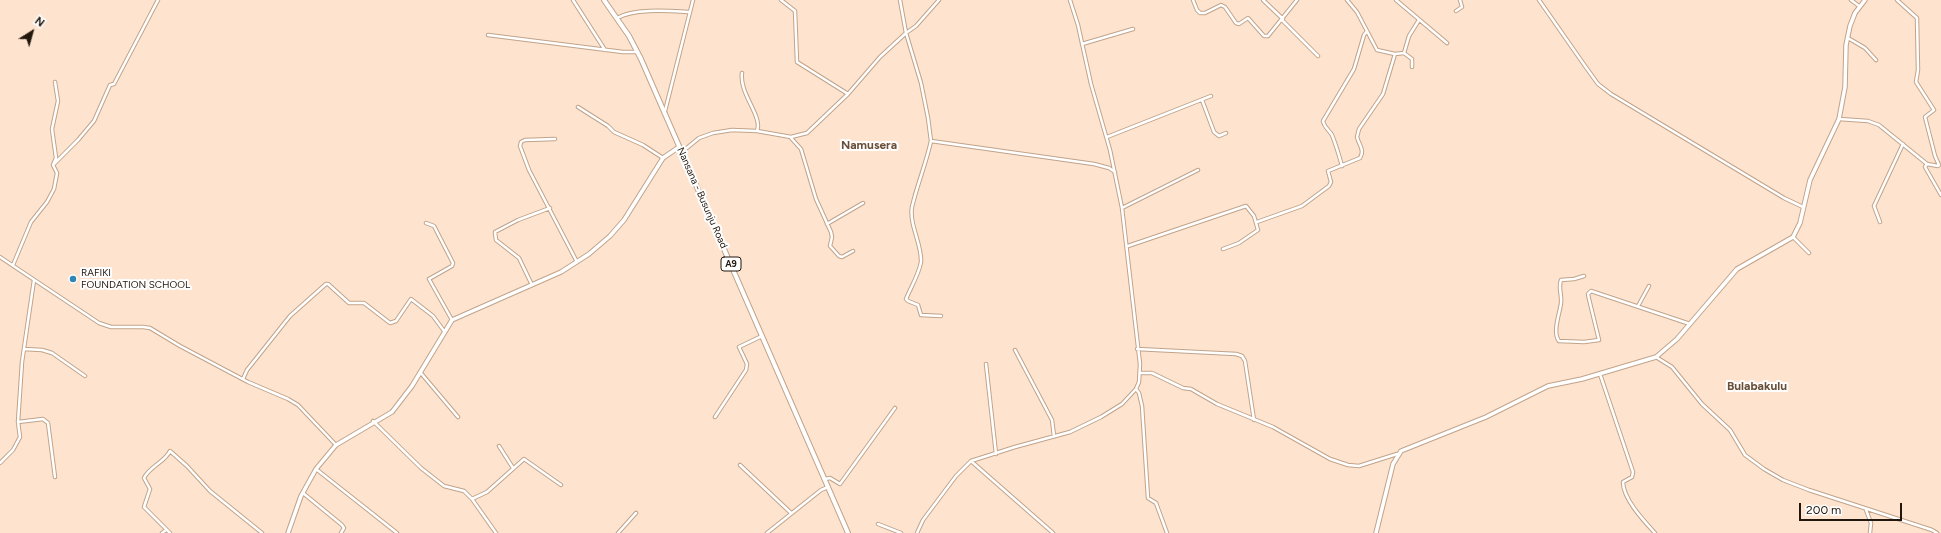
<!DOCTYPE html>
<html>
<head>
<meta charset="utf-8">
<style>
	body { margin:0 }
	#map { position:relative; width:1941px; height:533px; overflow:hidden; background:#fee4cf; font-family:Figtree,sans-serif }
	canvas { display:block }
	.north { position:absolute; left:12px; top:12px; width:40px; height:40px; -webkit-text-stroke:3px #fff; paint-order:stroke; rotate:37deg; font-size:11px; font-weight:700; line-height:16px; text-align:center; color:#22170d }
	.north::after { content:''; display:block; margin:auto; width:14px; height:18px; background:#22170d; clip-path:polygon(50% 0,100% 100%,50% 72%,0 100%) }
	.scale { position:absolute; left:1799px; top:503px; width:103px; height:18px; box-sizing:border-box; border:2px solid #22170d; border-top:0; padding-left:5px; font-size:12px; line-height:14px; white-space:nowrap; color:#22170d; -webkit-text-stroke:3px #fff; paint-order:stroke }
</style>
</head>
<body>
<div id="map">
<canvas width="1941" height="533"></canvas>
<div class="north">N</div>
<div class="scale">200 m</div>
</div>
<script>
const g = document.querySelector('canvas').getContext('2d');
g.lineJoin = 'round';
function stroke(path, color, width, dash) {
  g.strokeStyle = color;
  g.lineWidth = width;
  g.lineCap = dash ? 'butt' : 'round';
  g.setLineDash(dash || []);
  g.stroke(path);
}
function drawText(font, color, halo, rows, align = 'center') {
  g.font = font + ' Figtree,sans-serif';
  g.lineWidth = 4;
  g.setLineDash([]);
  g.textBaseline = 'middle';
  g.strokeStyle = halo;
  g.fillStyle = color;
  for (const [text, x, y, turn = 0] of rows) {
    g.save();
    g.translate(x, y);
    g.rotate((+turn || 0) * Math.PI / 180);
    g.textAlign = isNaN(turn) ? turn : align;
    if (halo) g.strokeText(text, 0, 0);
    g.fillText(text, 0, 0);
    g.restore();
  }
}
const minor = new Path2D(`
	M573 0 605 50
	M781 0 795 11 797 62 848 94
	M900 0 906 33 921 83 928 118 931 141 1094 164 1109 168 1115 172
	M1193 0 1197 10 1200 13H1205L1221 5 1225 7 1236 23 1239 24 1248 18 1264 36H1268L1297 0
	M1263 0 1283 19
	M1396 0 1447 43
	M1539 0 1585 66 1598 84 1611 94 1784 198 1803 207
	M1851 0 1859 6
	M1897 0 1917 18 1918 70 1916 82 1934 110 1925 117 1935 156 1939 165 1938 166 1927 164 1925 167 1941 195
	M1456 11 1462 7 1460 0
	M617 18C635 8 670 11 690 12
	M1282 20 1318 56
	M488 35 623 52H637
	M1848 38 1865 48 1876 60
	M1082 44 1133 29
	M1395 54 1404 53
	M1412 67V59L1404 53 1409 36 1419 20
	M742 73C739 94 763 116 757 131
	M1202 100 1214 132 1219 136 1226 133
	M578 107 608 126 614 132 643 145 663 158
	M665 111 693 0
	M1839 119 1868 121 1879 125 1927 164
	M1107 137 1211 96
	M791 138 801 149 816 199 831 232 832 237 830 246 839 256 842 257 853 251
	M555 139 525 140 521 142 520 146 529 170 577 262
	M931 141C926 164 917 185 912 207 909 225 922 244 921 262 919 274 911 287 906 299L908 301 918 305 921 315 941 316
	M682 152 699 138 713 133 732 130 757 131 791 137 807 133 848 94 880 57 906 33 916 26 939 0
	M53 165 78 140 94 121 110 85 114 84 158 0
	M1342 166C1339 155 1336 145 1332 135 1329 130 1324 127 1323 121L1354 69 1364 35 1367 31
	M1122 208 1198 170
	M1257 222 1302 206 1329 186 1331 182 1328 171 1360 158C1365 150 1359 145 1357 137L1359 129 1383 94 1395 54 1377 50 1357 12 1347 0
	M1880 222 1874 206 1903 144
	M426 223 434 226 453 263 452 266 429 279 452 320
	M827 224 863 203
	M1793 237 1809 253
	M1128 246 1246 206 1254 216 1258 230 1239 243 1223 249
	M0 257 99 323 111 327H143L150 328 180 346 248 382 288 399 298 405 336 445
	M13 265 31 222 47 202 54 189 57 173 53 165 56 158 52 129 58 101 55 82
	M1584 276 1574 279 1561 280C1558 287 1562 295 1561 303 1560 313 1552 332 1559 341L1584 342 1599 340 1589 299 1588 294 1591 291 1690 324
	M532 285 519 258 496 240 495 232 518 220 550 208
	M1638 306 1649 286
	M24 349 42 350 52 353 85 376
	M1137 349 1236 354 1242 356 1245 361 1254 420
	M1015 350 1052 420 1054 436
	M1656 357 1672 367 1702 404 1730 430 1745 455 1764 469 1783 480 1809 490 1932 530 1937 533
	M986 364 996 454
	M420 372 458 417
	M1140 373H1152L1183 388 1191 389 1217 404 1273 427 1330 459 1348 465 1359 466 1397 454
	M1600 374 1633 472 1632 477 1623 482C1623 499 1644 521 1655 533
	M243 379 247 370 290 316 326 284H328L349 303H364L390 323 396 321 411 299 433 316 444 331
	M1136 389 1139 393 1142 406 1148 498 1156 503 1167 533
	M715 417 746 370 747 364 739 347 762 336
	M373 421 421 468 444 486 464 491 472 499 496 533
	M18 422 43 419 48 423 55 477
	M499 446 513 468
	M971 461 1053 533
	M0 463 13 450 20 437 18 422 22 362 34 280
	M740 465 791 513
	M316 469 397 533
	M825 479 830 478 840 484 895 408
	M303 493 342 525 344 528 341 533
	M472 499 487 492 524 459 561 485
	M1866 510 1871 523 1870 533
	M878 524 901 533
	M162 533 166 530
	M170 533 144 507 150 489 144 478C150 466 165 462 170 451L187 466 210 491 262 533
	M618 533 636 513
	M767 533 821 490 828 487
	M917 533 923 520 956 476 971 461 1015 447 1070 432 1101 417 1122 404 1136 389 1139 382 1140 364 1122 208 1110 150 1091 84 1078 25 1070 0`);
const tertiary = new Path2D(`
	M288 533 301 496 316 469 336 445 392 412 412 386 452 320 561 272 589 254 610 236 624 220 663 158 679 147
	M1376 533 1393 464 1401 451 1486 417 1548 386 1582 379 1656 357 1677 339 1737 269 1793 237 1800 223 1810 180 1839 119 1845 87 1846 45 1850 26 1855 13 1865 0`);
const primary = new Path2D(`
	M604 0 629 36 641 59 848 533`);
stroke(minor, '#c1a38a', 4.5);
stroke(tertiary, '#c1a38a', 5.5);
stroke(primary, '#c1a38a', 6);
stroke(minor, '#fff', 2.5);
stroke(tertiary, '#fff', 3.5);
stroke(primary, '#fff', 4);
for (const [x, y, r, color] of [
	[73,279,4,"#2f85b5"]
]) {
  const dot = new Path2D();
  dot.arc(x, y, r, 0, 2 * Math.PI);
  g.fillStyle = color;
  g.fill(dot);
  stroke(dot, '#fff', 1.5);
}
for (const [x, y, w] of [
	[731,264,20]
]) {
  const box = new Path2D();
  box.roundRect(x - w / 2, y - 7, w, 14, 3);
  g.fillStyle = '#fff';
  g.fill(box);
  stroke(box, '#22170d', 1);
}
drawText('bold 9px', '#22170d', null, [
	["A9",731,264]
]);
drawText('10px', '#22170d', '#fff', [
	["Nansana - Busunju Road",702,198,66]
]);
drawText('10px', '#22170d', '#fff', [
	["RAFIKI",81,273],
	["FOUNDATION SCHOOL",81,285]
], 'left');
drawText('bold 12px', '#694e38', '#fff', [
	["Namusera",869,145],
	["Bulabakulu",1757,386]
]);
</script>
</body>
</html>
